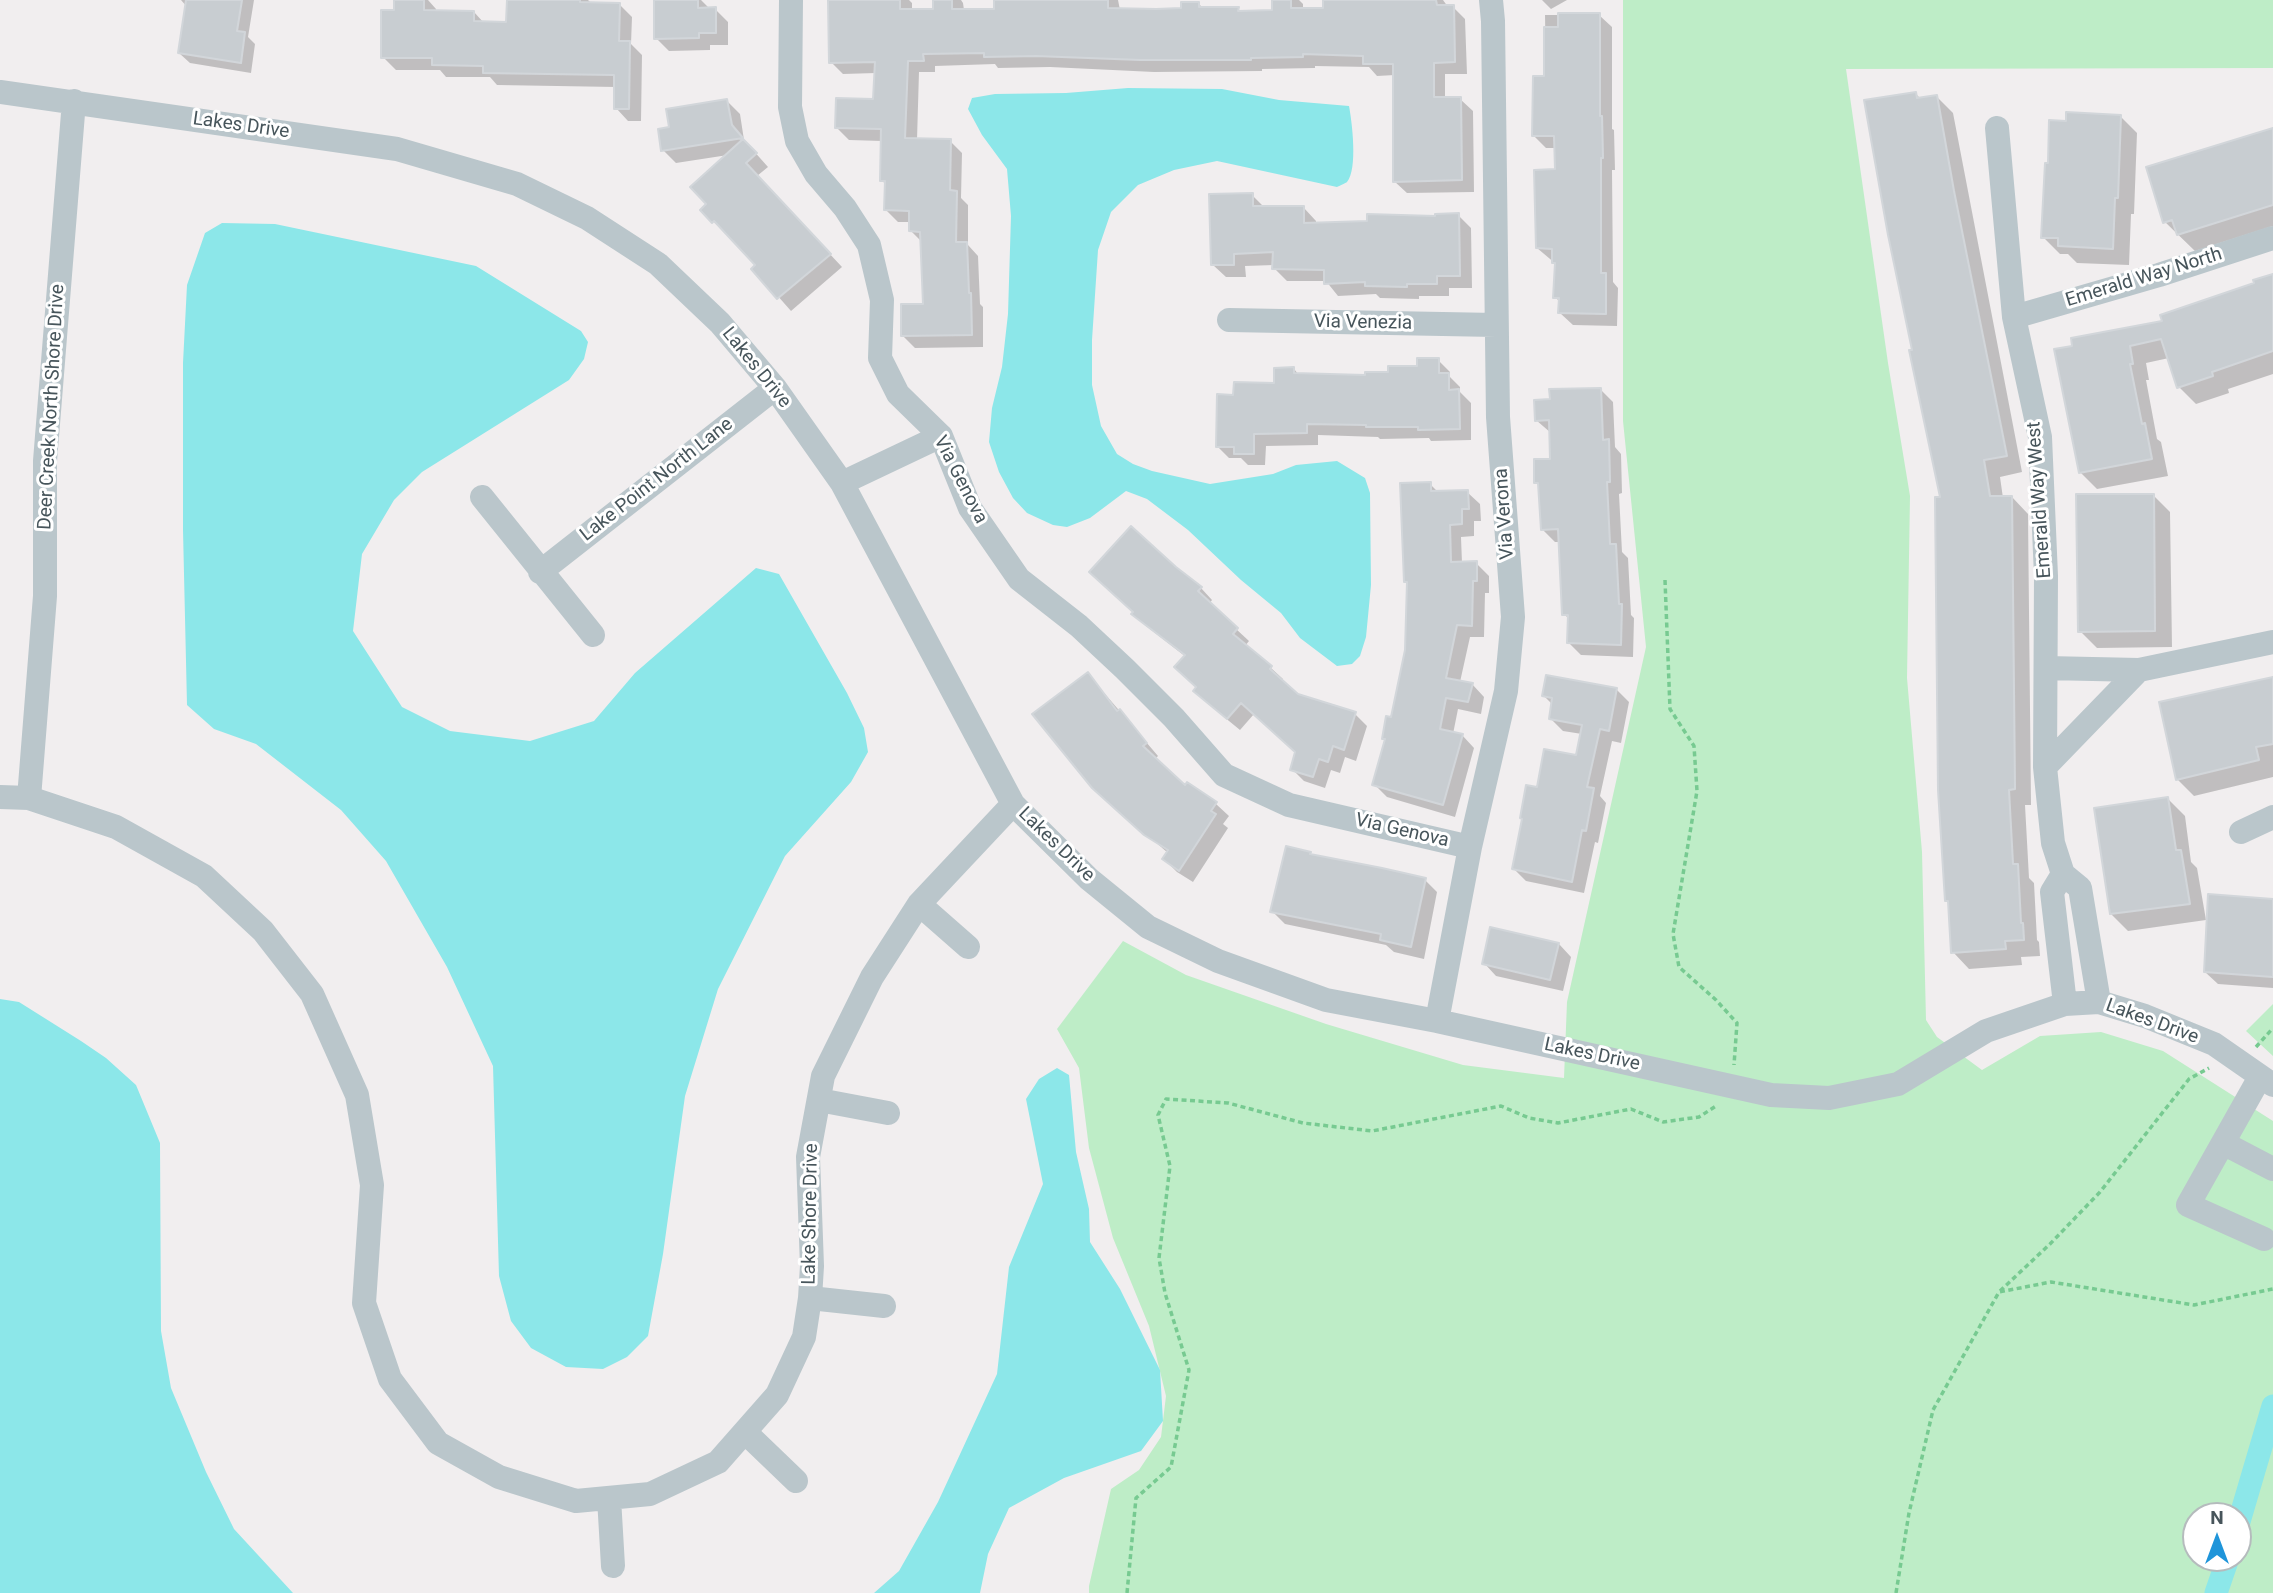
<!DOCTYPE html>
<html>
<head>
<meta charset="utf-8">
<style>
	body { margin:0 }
	#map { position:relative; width:2273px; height:1593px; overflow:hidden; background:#f1eeef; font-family:Roboto,sans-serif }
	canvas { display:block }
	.north { position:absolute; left:2182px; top:1502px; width:70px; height:70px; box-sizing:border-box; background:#fff; border:2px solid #b5bbbd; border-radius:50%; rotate:0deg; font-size:19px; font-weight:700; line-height:28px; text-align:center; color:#47555b }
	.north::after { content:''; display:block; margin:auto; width:24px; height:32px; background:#1f95da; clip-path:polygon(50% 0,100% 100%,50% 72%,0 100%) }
</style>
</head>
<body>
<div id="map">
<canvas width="2273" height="1593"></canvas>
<div class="north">N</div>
</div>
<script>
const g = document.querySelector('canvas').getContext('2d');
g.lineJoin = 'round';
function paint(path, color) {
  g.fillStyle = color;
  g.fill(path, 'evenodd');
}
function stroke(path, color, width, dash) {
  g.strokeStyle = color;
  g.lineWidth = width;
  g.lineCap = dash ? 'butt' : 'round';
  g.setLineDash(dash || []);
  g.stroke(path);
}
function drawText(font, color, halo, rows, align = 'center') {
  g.font = font + ' Roboto,sans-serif';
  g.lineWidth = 6;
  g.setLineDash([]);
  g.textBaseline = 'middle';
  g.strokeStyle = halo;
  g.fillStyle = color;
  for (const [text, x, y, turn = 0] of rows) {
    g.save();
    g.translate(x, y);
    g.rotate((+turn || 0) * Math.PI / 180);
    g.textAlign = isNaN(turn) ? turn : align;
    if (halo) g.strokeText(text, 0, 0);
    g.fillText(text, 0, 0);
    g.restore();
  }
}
paint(new Path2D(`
	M1623 0H2273V68L1846 69 1888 363 1910 496 1907 678 1922 852 1926 1020 1937 1037 1982 1070 2040 1036 2101 1032 2163 1051 2273 1121V1593H1089V1586L1111 1489 1139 1470 1161 1437 1166 1396 1149 1326 1113 1238 1089 1148 1079 1068 1057 1029 1123 941 1186 975 1326 1024 1463 1065 1564 1078 1567 1002 1646 647 1623 421ZM2196 1516H2238V1558H2196Z
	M2273 1004V1056L2246 1031Z`), '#beedc7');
paint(new Path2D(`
	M1128 88 1222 89 1279 100 1349 106C1352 122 1358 169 1347 182 1346 183 1339 186 1337 187L1217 161 1174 170 1138 185 1111 212 1098 250 1092 340V385L1101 426 1117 454 1133 464 1152 471 1210 484 1273 474 1296 465 1337 461 1365 478 1370 493 1371 585 1366 637 1360 656 1352 664 1337 666 1300 638 1281 613 1241 580 1188 530 1147 499 1126 491 1090 518 1067 527 1053 525 1027 513 1013 498 999 472 989 442 992 408 1002 367 1008 314 1011 216 1007 169 982 135 968 109 972 98 995 94 1066 93Z
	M222 223 275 224 476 266 581 331 588 342 584 359 569 380 422 472 394 500 362 554 353 631 402 707 450 731 530 741 594 721 635 673 756 568 779 574 847 693 864 728 868 752 851 782 785 856 718 989 685 1096 663 1254 648 1336 627 1357 603 1369 566 1367 531 1348 511 1321 499 1276 493 1066 447 967 386 861 341 810 256 744 214 729 187 705 183 530V363L187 285 205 233Z
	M0 999 19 1002 81 1041 106 1058 136 1085 160 1143 161 1331 171 1388 206 1472 234 1529 293 1593H0Z
	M1057 1068 1069 1075 1076 1152 1089 1209 1090 1242 1120 1289 1160 1370 1163 1421 1141 1451 1064 1478 1009 1508 988 1554 980 1593H874L899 1571 938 1502 997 1374 1009 1267 1043 1184 1026 1099 1039 1079Z`), '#8ce7e9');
paint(new Path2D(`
	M181 0H254L248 37 255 44 251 73 190 63 179 53 187 7Z
	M395 0H428L436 9V12H474L484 23 508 24 509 0H588L592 4H619L632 17 631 44 642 55 641 121H628L616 108V87L497 85 490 77H446L440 70H396L383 57 395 11Z
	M655 0H701L710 9H715L728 22V45H710V50L669 51 656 38Z
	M830 0H909L912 3V11H935V0H961L963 3 964 10H996V0H1118L1120 10H1182L1199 4 1204 9H1238L1242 13 1273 12V0H1299L1303 4V9H1325V0H1443L1448 7H1453L1465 19 1467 74H1445V99H1460L1473 111 1474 192 1407 193 1394 181 1395 75 1377 76 1369 67 1315 66V68L1262 69V71L1154 72 1050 67 998 68 995 64 935 66V72H919L917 140 950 141 962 153 961 198 968 205V245L978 256 980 304 983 307V347L915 348 903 336 925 306 922 242 911 231V222H898L886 210 887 185 882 181V141L849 140 836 127 875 101 876 73 843 74 831 62Z
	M1542 0H1567L1551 9Z
	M1545 15H1599L1612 27V129L1614 130 1615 170H1612L1613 282 1618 288 1617 326 1573 325 1560 313V302L1555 297 1556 264 1537 248 1557 171 1556 148H1546L1534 136 1546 78Z
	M1916 94 1921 99 1937 97 1953 113 2022 472 2000 477 2003 498 2012 497 2028 514 2031 805H2025L2029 878 2034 883 2037 940 2039 942 2040 956 2021 957 2022 965 1969 969 1953 952 1950 903 1947 900 1942 498 1914 351Z
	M727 101 740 114 744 140 768 167 757 176 842 267 791 311 754 269 758 266 727 232 726 234 713 221 708 204 728 155 676 163 663 150 671 128Z
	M2120 116 2137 133 2134 214H2131L2129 265 2077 263 2068 254H2060L2043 237 2049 165 2067 122Z
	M2273 130V226L2195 251 2165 222Z
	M1252 195 1265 208H1304L1316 221V224L1458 215 1471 228 1472 288H1449V296H1419V299L1380 298 1376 294 1338 296 1326 281H1287L1274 268V265L1245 266 1246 277H1226L1213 265Z
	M2273 276V374L2228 389 2229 393 2196 404 2179 387 2169 358 2146 363 2149 380H2146L2157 439 2161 442 2168 476 2097 489 2080 472 2056 350 2164 322 2162 316Z
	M1438 360 1450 372V377L1460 387V392L1471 403V440L1431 441 1429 438 1380 439 1378 437 1318 435V445L1266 446 1265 465H1248L1241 458H1229L1217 446 1235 396 1276 384 1294 369 1299 375 1367 377 1419 367Z
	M1600 389 1613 402 1615 447 1621 454 1622 493 1619 494 1622 552 1628 558 1631 615 1634 618 1633 657 1581 655 1569 643 1570 620 1564 614 1560 542H1555L1542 529 1540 487 1536 482 1551 461V433L1536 420 1551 401Z
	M1430 484 1439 493 1467 492 1480 504 1481 521H1474V536L1461 537 1462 563H1476L1489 576V593H1485L1484 637H1470L1460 682 1472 684 1484 697 1481 714 1458 709 1453 734 1462 735 1474 748 1455 817 1387 797 1374 784 1386 741 1384 738 1392 719 1407 650 1409 584 1406 581Z
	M2153 495 2170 512 2172 647 2097 648 2080 631Z
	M1201 588 1212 600 1209 604 1249 641 1245 646 1271 668 1283 679 1281 681 1298 696 1355 714 1367 726 1356 761 1345 757 1340 773 1331 770 1325 788 1304 781 1292 769 1297 753 1254 714 1240 730 1207 703 1198 688 1186 657 1146 626 1134 614Z
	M1088 674 1158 756 1155 759 1186 788 1188 785 1216 804 1229 816 1223 824 1228 828 1193 882 1177 872 1164 859 1168 853 1107 800Z
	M2273 679V777L2194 796 2177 779Z
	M1616 689 1629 702 1621 743 1612 741 1600 796 1606 803 1598 843 1595 842 1584 893 1526 881 1514 869 1538 789 1577 757 1582 734 1563 731 1550 718 1553 705 1544 696Z
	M2168 799 2185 816 2191 862 2197 868 2206 920 2128 931 2111 914Z
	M1310 854 1313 857 1425 880 1437 892 1424 959 1394 952 1386 945 1285 924 1272 911Z
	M2273 900V988L2218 984 2205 972Z
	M1559 944 1571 957 1563 991 1496 976 1484 963Z`), '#0003');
stroke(new Path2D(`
	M2238 1525 2273 1406
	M2216 1593 2228 1558`), '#8ce7e9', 23);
const building = new Path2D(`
	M186 0H242L237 31 245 32 241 63 178 53Z
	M394 0H424V10L474 11V21L506 22 507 0H580V2L620 3 619 41H630L629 109H614V75L483 73V66L432 65V58H381V10H394Z
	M654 0H698V8L716 7V33H699V38L654 39Z
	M828 0H900V9H933V0H952V9H994V0H1108V8L1156 9 1181 8V2H1199V7H1239L1238 11 1272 10V0H1291V8H1323V0H1436L1437 5H1454L1455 62 1434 63V97H1461L1462 180 1393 182V64H1363V56L1303 54V57L1251 58V60H1141L1036 56 984 57V53L923 54 924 61H908L905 138 951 139 950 190 957 191 956 242H967L969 293H971L972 335 901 336V304H923L920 232 909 231V211L884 210 885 181H880L881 129 835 128 836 98 873 99 875 62 829 63Z
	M1558 13H1600V116H1602L1603 158H1601V273H1606V314L1558 313 1559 298H1553L1555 263H1552V249L1536 248 1534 170 1555 169 1554 136H1532L1533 76H1544V27H1558Z
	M1916 92 1917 98 1937 95 1954 191 2007 456 1984 460 1990 496H2012L2015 789 2009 790 2013 864H2018L2021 923H2023L2024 940 2005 941 2006 949 1951 953 1948 901H1945L1938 790 1935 497H1940L1909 350H1912L1888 235 1864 100Z
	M727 99 732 125 743 138 661 151 658 129 669 127 666 109Z
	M2066 112 2121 115 2118 198H2115L2113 249 2058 246V238H2041L2045 163H2048L2049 120 2066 121Z
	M2273 128V205L2177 235 2172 220 2163 223 2146 167Z
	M743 139 757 153 746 163 831 254 777 299 751 269 755 265 714 221 712 223 700 210 706 204 690 187Z
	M1253 193V206H1304V223L1367 221V214L1435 216V214L1459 213 1460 276H1437V284H1407V287L1365 286V282L1324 284V270L1272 269 1273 252 1234 254V265H1211L1209 194Z
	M2273 274V351L2212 372 2213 376 2177 388 2161 339 2130 346 2133 364H2130L2142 424 2145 423 2152 459 2079 473 2054 349 2072 346 2071 338 2162 321 2160 315 2254 283 2253 280Z
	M1417 358H1439V373H1449V390L1459 389 1460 429 1418 430V427H1366V425L1307 424V433L1254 434V454H1234V447H1216L1217 394 1233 395 1234 382 1274 383V368L1294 367V373L1365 375V372H1388V366H1417Z
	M1601 388 1603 440 1609 439 1610 482H1607L1610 544H1616L1619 604H1622L1621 645 1567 643 1568 615H1562L1558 529 1541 530 1538 483H1534V459H1550L1549 420 1535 421 1534 400 1550 399 1549 389Z
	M1431 482V491L1468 490 1469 509H1462V524L1450 525 1451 562 1477 561V581H1473L1472 626 1457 625 1446 678 1473 683 1468 702 1446 698 1440 729 1463 734 1443 805 1372 785 1385 739H1382L1386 716 1391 717 1405 650 1407 582H1404L1400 483Z
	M2076 494H2154L2155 631 2078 632Z
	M1131 526 1176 567 1202 587 1198 591 1238 628 1233 634 1272 666 1270 669 1298 694 1356 712 1344 750 1333 746 1328 762 1319 759 1313 777 1290 770 1295 752 1241 703 1227 719 1193 691 1196 687 1174 667 1185 655 1131 614 1133 612 1089 572Z
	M1088 672 1117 711 1120 709 1147 743 1143 746 1185 785 1187 782 1217 802 1211 811 1216 814 1179 871 1162 859 1168 850 1144 835 1092 788 1032 714Z
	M1546 675 1617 688 1609 731 1600 729 1587 787 1594 788 1586 831 1582 830 1572 882 1512 869 1522 819 1520 818 1526 785 1537 787 1544 749 1576 755 1582 725 1549 719 1552 698 1542 696Z
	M2273 677V744L2256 747 2259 760 2176 780 2159 702Z
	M2168 797 2176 850H2181L2190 904 2110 914 2094 808Z
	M1286 846 1311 852 1310 854 1382 868 1426 878 1411 947 1380 940 1381 934 1270 912Z
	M2208 894 2273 899V977L2204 972Z
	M1490 927 1559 943 1550 980 1482 964Z`);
paint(building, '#c8cdd1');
stroke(building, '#d2d6da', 2);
stroke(new Path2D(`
	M1665 580 1670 709 1694 746 1697 791 1673 934 1679 967 1716 1000 1737 1023 1734 1065
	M2256 1047 2273 1028
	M2000 1291 2050 1244 2100 1192 2189 1079 2209 1068
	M1127 1593 1136 1498 1171 1467 1189 1370 1165 1293 1159 1258 1170 1166 1158 1115 1166 1099 1228 1103 1303 1123 1372 1131 1501 1106 1529 1118 1558 1123 1631 1109 1663 1122 1699 1117 1716 1106
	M1896 1593 1909 1513 1933 1410 1999 1292 2051 1282 2194 1305 2273 1289`), '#77ca91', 3.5, [5, 3.5]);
stroke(new Path2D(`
	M791 0 790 107 797 141 816 174 845 208 869 245 882 300 880 358 898 394 941 436 970 508 1019 579 1079 626 1125 669 1174 718 1224 775 1289 805 1470 847
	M0 92 397 149 517 184 587 218 658 264 720 323 775 388 842 483 1013 804 1089 879 1148 927 1218 961 1326 1000 1437 1021 1771 1095 1829 1098 1898 1084 1986 1031 2065 1004 2099 1002 2145 1016 2214 1044 2273 1085
	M1997 128 2014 317 2040 437 2046 576 2045 767 2053 843 2063 874 2080 888 2099 1002
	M2014 317 2159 275 2273 238
	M1229 320 1496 325
	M842 483 941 436
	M482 497 593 635
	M540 572 775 388
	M2046 668 2139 670
	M2045 767 2139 670 2273 642
	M0 797 29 798 116 827 204 876 263 931 312 994 357 1095 372 1185 364 1303 390 1379 438 1443 499 1477 576 1501 650 1494 718 1462 777 1395 804 1337 810 1298 812 1266 808 1157 823 1076 872 977 919 904 1013 804
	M29 798 45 596V461L74 101
	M2241 832 2273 817
	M2063 874 2052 892 2065 1004
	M919 904 968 947
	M1437 1021 1470 847 1506 691 1513 617 1498 417 1493 21 1491 0
	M2260 1077 2188 1205 2264 1239
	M819 1100 888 1113
	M2223 1143 2273 1169
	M810 1298 884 1306
	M745 1432 796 1481
	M609 1498 613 1566`), '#bac6cb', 24);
drawText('19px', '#47555b', '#fff', [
	["Lakes Drive",241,126,8],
	["Emerald Way North",2144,278,-17],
	["Via Venezia",1363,323,1],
	["Lakes Drive",756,368,51],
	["Deer Creek North Shore Drive",52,407,-87],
	["Lake Point North Lane",657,480,-38],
	["Via Genova",960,480,63],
	["Emerald Way West",2040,500,-94],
	["Via Verona",1505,514,-94],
	["Via Genova",1402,831,13],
	["Lakes Drive",1056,845,44],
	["Lakes Drive",2152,1022,20],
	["Lakes Drive",1592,1055,12],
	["Lake Shore Drive",811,1214,-89]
]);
</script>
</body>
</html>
